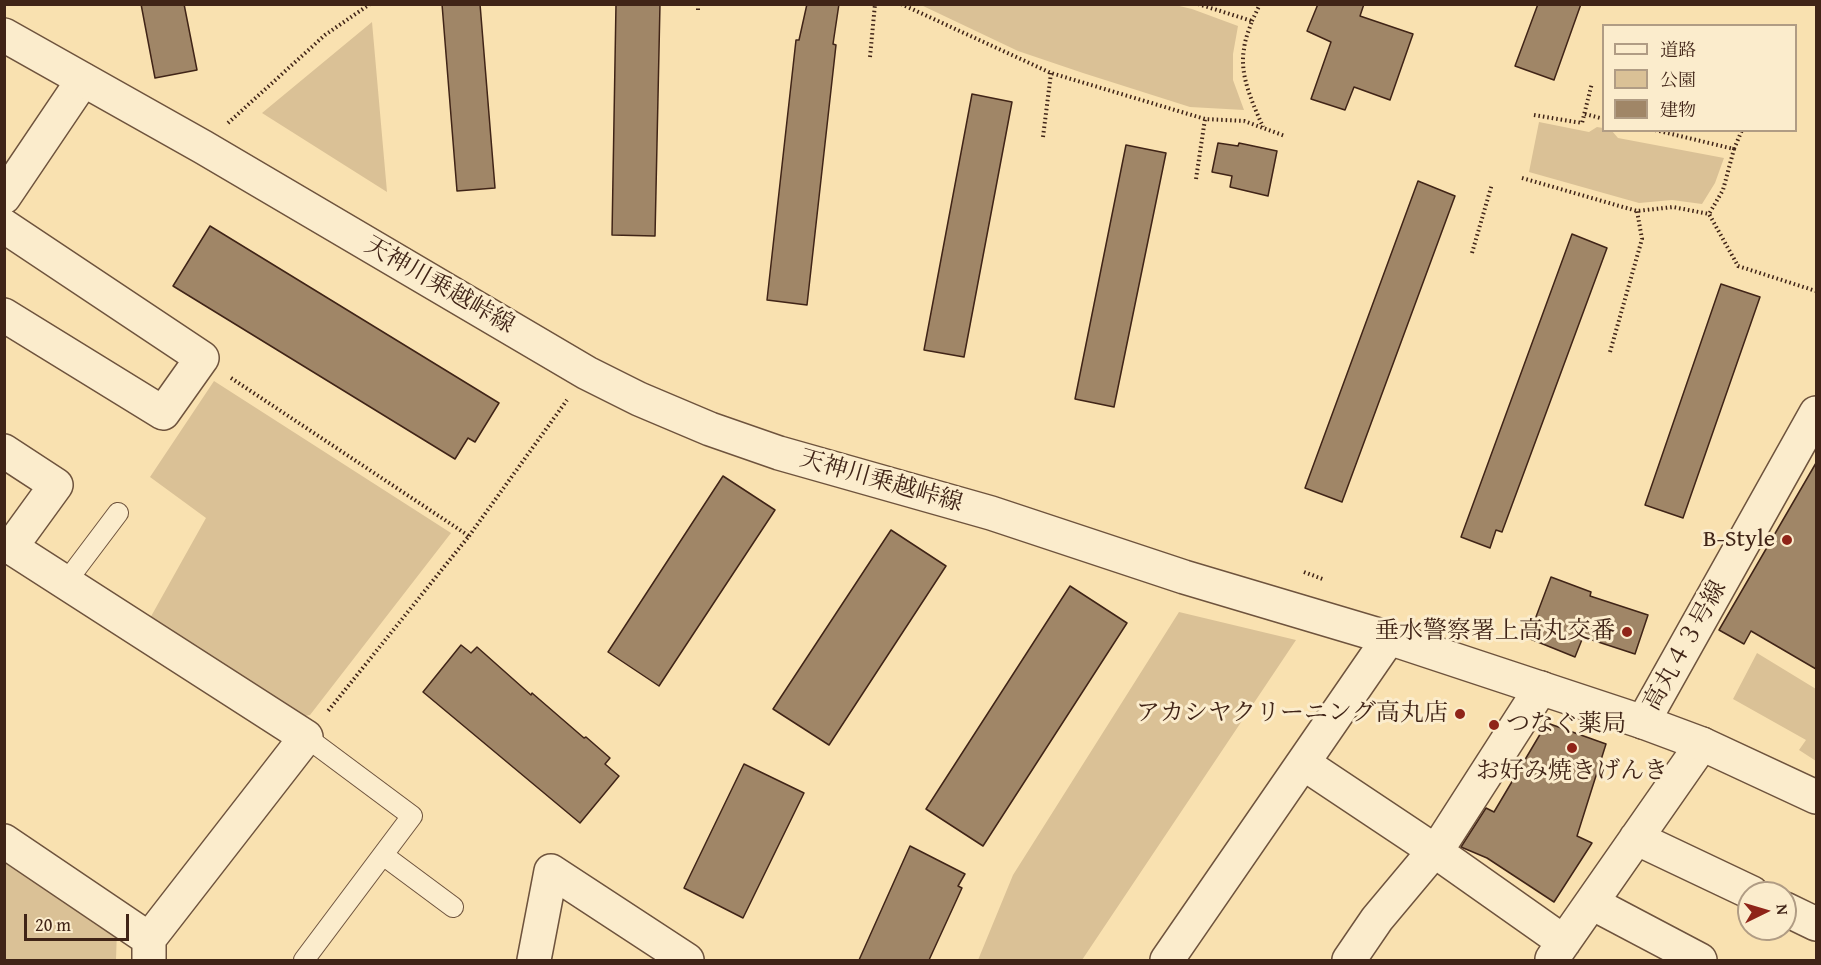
<!DOCTYPE html>
<html>
<head>
<meta charset="utf-8">
<style>
	body { margin:0 }
	#map { position:relative; width:1821px; height:965px; overflow:hidden; background:#f9e1b0; font-family:"Gentium Book Plus","Noto Serif JP",serif }
	canvas { display:block }
	.frame { position:absolute; inset:0; border:6px solid #402417; pointer-events:none }
	.legend { position:absolute; left:1602px; top:24px; width:195px; height:108px; box-sizing:border-box; background:#fbeccc; border:2px solid #b09c84; margin:0; padding:8px 10px; list-style:none; font-size:18px; color:#402417 }
	.legend li { display:flex; align-items:center; gap:12px; height:30px }
	.legend b { width:30px; border:2px solid #b09c84 }
	.north { position:absolute; left:1737px; top:881px; width:60px; height:60px; box-sizing:border-box; background:#fbeccc; border:2px solid #b09c84; border-radius:50%; rotate:85deg; font-size:16px; font-weight:700; line-height:24px; text-align:center; color:#402417 }
	.north::after { content:''; display:block; margin:auto; width:21px; height:27px; background:#8f2418; clip-path:polygon(50% 0,100% 100%,50% 72%,0 100%) }
	.scale { position:absolute; left:24px; top:914px; width:105px; height:27px; box-sizing:border-box; border:3px solid #402417; border-top:0; padding-left:8px; font-size:18px; line-height:21px; white-space:nowrap; color:#402417; -webkit-text-stroke:4px #fbeccc; paint-order:stroke }
</style>
</head>
<body>
<div id="map">
<canvas width="1821" height="965"></canvas>
<div class="frame"></div>
<ul class="legend">
<li><b style="height:8px;background:#fbeccc"></b>道路</li>
<li><b style="height:16px;background:#dac196"></b>公園</li>
<li><b style="height:16px;background:#a08667"></b>建物</li>
</ul>
<div class="north">N</div>
<div class="scale">20 m</div>
</div>
<script>
const g = document.querySelector('canvas').getContext('2d');
g.lineJoin = 'round';
function paint(path, color) {
  g.fillStyle = color;
  g.fill(path, 'evenodd');
}
function stroke(path, color, width, dash) {
  g.strokeStyle = color;
  g.lineWidth = width;
  g.lineCap = dash ? 'butt' : 'round';
  g.setLineDash(dash || []);
  g.stroke(path);
}
function drawText(font, color, halo, rows, align = 'center') {
  g.font = font + ' "Gentium Book Plus","Noto Serif JP",serif';
  g.lineWidth = 6;
  g.setLineDash([]);
  g.textBaseline = 'middle';
  g.strokeStyle = halo;
  g.fillStyle = color;
  for (const [text, x, y, turn = 0] of rows) {
    g.save();
    g.translate(x, y);
    g.rotate((+turn || 0) * Math.PI / 180);
    g.textAlign = isNaN(turn) ? turn : align;
    if (halo) g.strokeText(text, 0, 0);
    g.fillText(text, 0, 0);
    g.restore();
  }
}
paint(new Path2D(`
	M1175 5 1192 9 1238 26 1233 54V80L1244 110 1190 107 1083 73 1018 51 921 5Z
	M372 22 387 192 262 113Z
	M1539 122 1589 132 1597 127 1603 128 1604 130 1612 131 1618 138 1724 158 1715 183 1702 204 1672 200 1639 203 1529 172Z
	M214 381 451 533 310 715 295 718 149 620 206 518 150 477Z
	M1179 612 1296 640 1082 960H978L1013 875Z
	M1757 653 1816 689V761L1799 750 1806 740 1733 699Z
	M4 856 117 929 116 960H5Z`), '#dac196');
const building = new Path2D(`
	M141 4H184L197 70 155 78Z
	M442 4H480L495 188 457 191Z
	M616 4H660L655 236 612 235Z
	M807 4H839L833 44 836 45 807 305 767 300 796 40H799Z
	M1318 4H1364L1360 16 1413 34 1390 100 1354 87 1345 110 1311 99 1331 42 1307 31Z
	M1538 4H1581L1554 80 1515 66Z
	M972 94 1012 102 964 357 924 350Z
	M1218 143 1238 146 1239 143 1277 151 1268 196 1230 187 1232 176 1212 172Z
	M1126 145 1166 153 1114 407 1075 399Z
	M1418 181 1455 196 1342 502 1305 488Z
	M210 226 499 403 475 442 468 438 455 459 173 286Z
	M1572 234 1607 248 1502 532 1496 530 1490 548 1461 537Z
	M1721 284 1760 297 1683 518 1645 505Z
	M1816 463V669L1751 631 1744 644 1719 630Z
	M723 476 775 510 659 686 608 652Z
	M891 530 946 566 829 745 773 709Z
	M1551 577 1591 592 1590 596 1648 615 1635 654 1583 637 1575 657 1528 638Z
	M1070 586 1127 623 983 846 926 809Z
	M461 645 471 653 477 647 531 695 532 693 584 738 586 737 610 758 605 764 619 776 580 823 423 692Z
	M1550 724 1606 744 1577 836 1592 843 1554 902 1487 858 1461 847 1486 808 1494 812 1542 731Z
	M744 764 804 793 743 918 684 888Z
	M910 846 965 874 958 886 962 888 929 960H859Z`);
paint(building, '#a08667');
stroke(building, '#402417', 1.5);
const service = new Path2D(`
	M66 582 118 513
	M383 855 453 907
	M304 960 412 816 306 737`);
const minor = new Path2D(`
	M4 197 83 80
	M4 226 202 358 163 413 4 315
	M4 451 56 485 11 547
	M4 543 306 737 149 939V960
	M1643 722 1816 413
	M1303 763 1435 851 1564 942
	M1636 838 1752 893
	M4 841 149 939
	M1592 903 1700 960
	M1785 909 1816 924
	M1552 959 1702 744
	M534 960 551 871 687 960
	M1167 960 1389 638
	M1349 960 1377 919 1444 839 1541 688`);
const tertiary = new Path2D(`
	M4 35 203 147 587 373 639 399 710 429 779 453 991 513 1184 577 1389 638 1643 722 1702 744 1816 797`);
stroke(service, '#6e533d', 22);
stroke(minor, '#6e533d', 36);
stroke(tertiary, '#6e533d', 36);
stroke(new Path2D(`
	M520 4V6
	M698 4V13
	M901 4 1051 73 1205 119 1244 121 1285 136
	M1198 4 1252 21C1249 30 1245 39 1244 49 1239 75 1253 104 1263 127
	M1252 21 1260 4
	M870 57 875 4
	M1585 114 1604 119
	M1534 115 1582 123 1592 83
	M228 123 325 35 370 4
	M1655 130 1734 149 1723 190 1709 214
	M1043 137 1051 73
	M1734 149 1742 130
	M1522 178 1637 211 1673 207 1709 214 1738 266 1816 291
	M1196 179 1205 119
	M1472 253 1492 184
	M1610 352 1642 239 1637 211
	M231 378 469 536 328 711
	M469 536 567 400
	M1304 572 1325 580`), '#402417', 4, [1.5, 3]);
stroke(service, '#fbeccc', 20);
stroke(minor, '#fbeccc', 33);
stroke(tertiary, '#fbeccc', 33);
for (const [x, y, r, color] of [
	[1787,540,6,"#8f2418"],
	[1627,632,6,"#8f2418"],
	[1460,714,6,"#8f2418"],
	[1494,725,6,"#8f2418"],
	[1572,748,6,"#8f2418"]
]) {
  const dot = new Path2D();
  dot.arc(x, y, r, 0, 2 * Math.PI);
  g.fillStyle = color;
  g.fill(dot);
  stroke(dot, '#fbeccc', 2);
}
drawText('24px', '#402417', '#fbeccc', [
	["天神川乗越峠線",439,286,30],
	["天神川乗越峠線",881,482,16],
	["高丸４３号線",1686,646,-61]
]);
drawText('24px', '#402417', '#fbeccc', [
	["B-Style",1775,540],
	["垂水警察署上高丸交番",1615,632],
	["アカシヤクリーニング高丸店",1448,714],
	["つなぐ薬局",1506,725,"left"],
	["お好み焼きげんき",1572,772,"center"]
], 'right');
</script>
</body>
</html>
